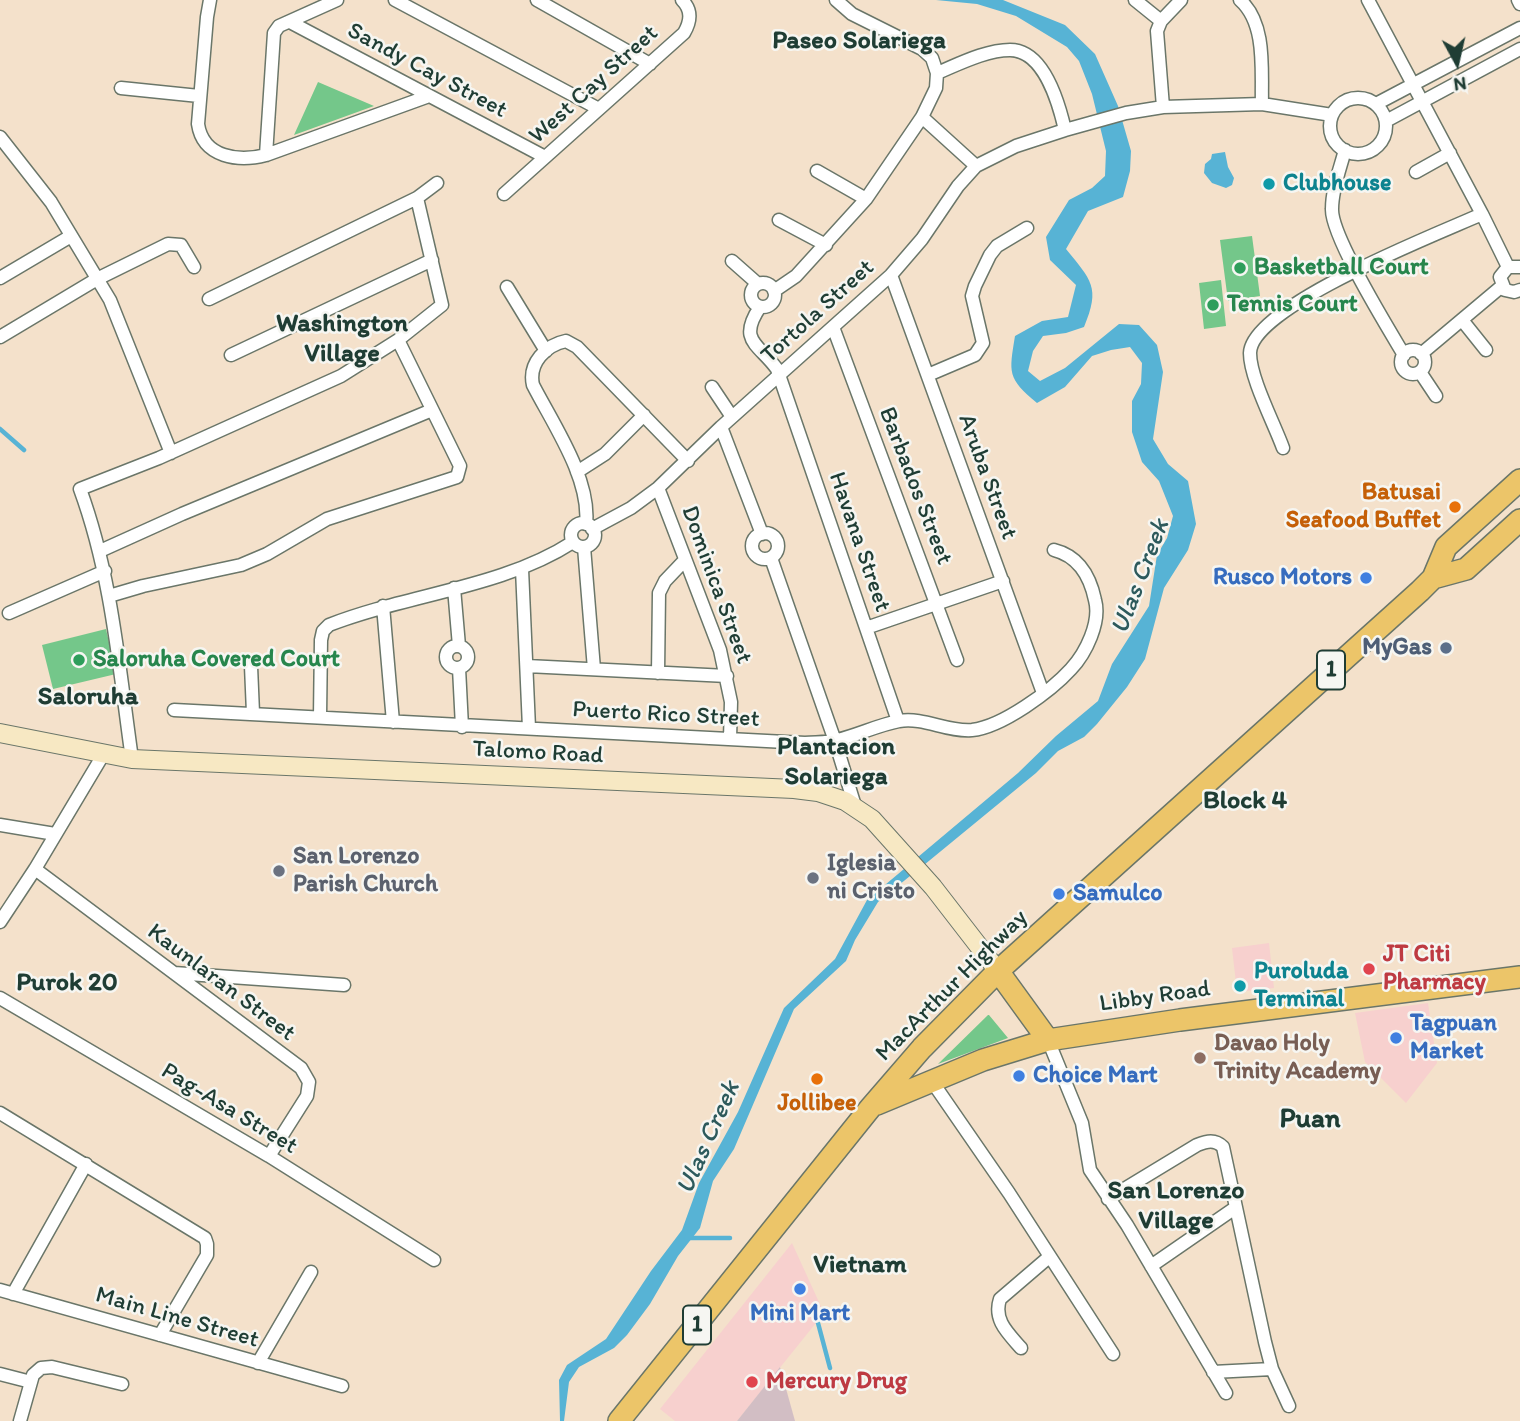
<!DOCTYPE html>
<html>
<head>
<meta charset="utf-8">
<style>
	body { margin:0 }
	#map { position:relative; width:1520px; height:1421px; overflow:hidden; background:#f4e1cb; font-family:Itim,sans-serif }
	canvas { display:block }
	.north { position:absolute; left:1422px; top:28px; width:70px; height:70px; -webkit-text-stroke:5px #f6f6f2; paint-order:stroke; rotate:172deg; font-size:19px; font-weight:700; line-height:28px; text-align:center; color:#1f3d34 }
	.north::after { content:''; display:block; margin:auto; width:24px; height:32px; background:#1f3d34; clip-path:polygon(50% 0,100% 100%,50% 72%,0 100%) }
</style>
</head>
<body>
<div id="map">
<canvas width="1520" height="1421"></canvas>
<div class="north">N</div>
</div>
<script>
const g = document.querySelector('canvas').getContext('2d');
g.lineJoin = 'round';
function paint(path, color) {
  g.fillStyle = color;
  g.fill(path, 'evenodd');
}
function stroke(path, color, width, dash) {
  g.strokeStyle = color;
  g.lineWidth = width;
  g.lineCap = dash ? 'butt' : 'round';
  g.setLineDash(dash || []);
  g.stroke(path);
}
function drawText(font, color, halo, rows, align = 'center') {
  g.font = font + ' Itim,sans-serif';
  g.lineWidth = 5;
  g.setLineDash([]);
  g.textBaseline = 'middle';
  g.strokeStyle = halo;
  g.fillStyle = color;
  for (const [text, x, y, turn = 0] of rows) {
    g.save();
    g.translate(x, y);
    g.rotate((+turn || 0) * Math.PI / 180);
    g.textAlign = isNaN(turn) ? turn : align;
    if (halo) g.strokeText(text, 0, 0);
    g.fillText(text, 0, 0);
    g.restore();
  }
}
paint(new Path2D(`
	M1269 943 1274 988 1237 992 1232 948Z
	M1428 1003 1437 1063 1406 1103 1365 1062 1355 1013Z
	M792 1243 824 1313 737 1421H675L660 1409Z`), '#f7d0ce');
paint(new Path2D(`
	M780 1367 795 1421H737Z`), '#d2bec4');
paint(new Path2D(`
	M318 82 374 106 294 135Z
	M1252 236 1260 296 1228 301 1220 240Z
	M1221 280 1226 326 1204 329 1199 283Z
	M106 629 116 674 53 689 42 645Z
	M989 1015 1008 1038 938 1064 988 1015Z`), '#74c78a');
paint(new Path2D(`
	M936 0H1003L1065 25 1095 54 1118 106 1131 151 1130 171 1123 197 1088 211 1066 249C1091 280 1101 287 1084 327L1066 333 1043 336 1033 351 1028 371 1040 381 1065 368 1119 324 1139 325 1157 345 1163 372 1153 439 1168 464 1188 481 1196 524 1188 550 1164 588 1145 659 1127 687 1097 724 1084 737 1058 751 1036 773 924 865 918 857 1018 773 1056 736 1098 701 1112 664 1149 606 1157 555 1167 538 1173 516 1159 481 1142 462 1132 432V401L1141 384 1142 363 1130 347 1111 350 1092 356 1065 387 1037 403C1007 378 1009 373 1015 336L1042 321 1068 317 1076 285 1050 260 1046 237 1069 200 1092 188 1105 176 1106 151 1092 94 1079 61 1067 47 1016 16 977 4Z
	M1225 152 1228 167 1234 178 1232 185 1226 188 1212 183 1204 173 1205 164 1211 159 1212 154Z
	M904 869 910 876 878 902 855 940 846 961 794 1009 734 1149 713 1181 700 1228 678 1256 650 1304 627 1335 614 1348 579 1367 569 1382 564 1421H560L559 1380 567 1365 606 1339 651 1271 682 1230 699 1183 738 1112 784 1008 835 959 867 900Z`), '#57b3d5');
stroke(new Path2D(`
	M0 429 24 450
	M686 1238H730
	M818 1323 830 1368`), '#57b3d5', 4.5);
const street = new Path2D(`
	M210 0 207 17 198 124C203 158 239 162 266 155L429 96
	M395 0 599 109
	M537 0 650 64
	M1135 0 1161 21
	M1240 0C1267 24 1261 71 1262 104
	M1368 0 1482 214 1508 267
	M1518 0 1520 4
	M290 22 545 157
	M937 73C959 64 986 50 1010 50 1044 50 1059 104 1065 130
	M121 88 199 96
	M1330 126a28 28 0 1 1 56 0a28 28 0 1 1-56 0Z
	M1376 104 1520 28
	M1163 107 1157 31 1161 21 1181 0
	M922 117 976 166
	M1386 121 1520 49
	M0 137 51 202 110 300 171 453
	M1345 150C1340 169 1332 189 1332 209 1331 236 1388 328 1404 355
	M266 155 274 33 279 26 337 0
	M817 171 866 199
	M1416 172 1450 153
	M504 194 684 33C691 21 692 10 682 0
	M779 220 826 245
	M732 261 758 284
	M1520 267H1508L1500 277 1505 290 1514 292 1520 290
	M891 275 1043 693
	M0 278 71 236
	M751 295a12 12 0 1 1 24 0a12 12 0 1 1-24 0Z
	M507 287 546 351
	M774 291 796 276 866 199 922 117 936 88 937 73 932 58 922 49 852 14 836 0
	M209 299 417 198 437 183
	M760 307C737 341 759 344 777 369L898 721
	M1462 320 1486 350
	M833 327 957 660
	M0 337 97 279 168 244 181 245 194 267
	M1401 362a12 12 0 1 1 24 0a12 12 0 1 1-24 0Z
	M1421 354 1502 286
	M231 355 432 260
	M1420 372 1436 396
	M928 375 975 355 983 343 972 296 975 286 990 255 997 246 1027 228
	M712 387 732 417
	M721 427 762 534
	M1283 448C1274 423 1250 378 1250 353 1251 306 1440 233 1482 214
	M577 472 605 454 644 415
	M658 488 720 650 731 702 730 739
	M571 535a12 12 0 1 1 24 0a12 12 0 1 1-24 0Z
	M586 524C591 479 553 424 533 385 528 363 546 345 566 341L577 347 688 461
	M592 529 631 508 658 488 721 427 891 275 922 239 958 186 976 166 1016 146 1065 130 1126 113 1163 107 1262 104 1332 115
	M752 546a13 13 0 1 1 26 0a13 13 0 1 1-26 0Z
	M584 547 594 669
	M100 551 182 514 432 410
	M771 558 835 741 855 806
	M522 569 529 728
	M454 588 459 646
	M109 596 143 586 241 565 267 554 327 519 457 477 460 466 398 340
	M383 606 393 722
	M9 613 105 571
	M866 628 1003 581
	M446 657a11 11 0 1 1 22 0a11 11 0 1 1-22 0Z
	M251 666 253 713
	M527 666 727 676
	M459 668 462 727
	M658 673 659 593 665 581 685 560
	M174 710 805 743C816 742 827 743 837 740 858 735 878 725 899 721 925 717 946 732 972 730 1002 727 1051 691 1071 669 1086 653 1101 622 1095 600 1090 576 1078 556 1054 550
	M320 717 321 640 323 631 329 625C408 594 502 588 573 542
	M132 759C119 668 112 576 80 489L159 458 341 376 398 340 442 305 417 198
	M0 825 55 834
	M35 869 301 1068 309 1082 307 1096 269 1156
	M0 922 35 869 103 755
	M174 973 344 985
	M0 998 269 1156 434 1260
	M1048 1040 1082 1123 1090 1170 1127 1225 1226 1393
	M931 1080 1009 1193 1113 1354
	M0 1113 205 1238 207 1244V1255L160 1335
	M1108 1199 1197 1145C1207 1141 1215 1139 1223 1147L1265 1342 1272 1369 1289 1406
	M1151 1266 1235 1208
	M0 1290 342 1386
	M13 1294 86 1164
	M1021 1348C1008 1333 993 1320 1000 1299L1049 1257
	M258 1363 311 1272
	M1213 1372 1272 1369
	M0 1374 31 1382
	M20 1421 33 1375 41 1368 52 1367 122 1384`);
const secondary = new Path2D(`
	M0 733 132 759 794 789 818 792 845 801 872 819 933 887 998 971`);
const highway = new Path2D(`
	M1433 578 1466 569 1520 520
	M998 971 1048 1040
	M877 1104 983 1060 1048 1040 1180 1020 1520 977
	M619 1421 871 1107 922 1048 998 971 1420 591 1433 578 1446 547 1520 480`);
stroke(street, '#6a7669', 15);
stroke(secondary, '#6a7669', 20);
stroke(highway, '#6a7669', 24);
stroke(street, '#fff', 12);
stroke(secondary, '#f7e8c3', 18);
stroke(highway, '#ecc569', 21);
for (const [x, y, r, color] of [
	[1269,184,7,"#0f9aa8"],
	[1240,268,7,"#2e9e5b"],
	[1213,305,7,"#2e9e5b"],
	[1455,507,7,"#e8710a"],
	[1366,578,7,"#3f7fe0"],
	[1446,648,7,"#5c6f8a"],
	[79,660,7,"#2e9e5b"],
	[279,871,7,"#6b7280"],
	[813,878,7,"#6b7280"],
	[1059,894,7,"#3f7fe0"],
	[1369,969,7,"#e0444e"],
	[1240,986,7,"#0f9aa8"],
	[1396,1038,7,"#3f7fe0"],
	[1200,1058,7,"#8d6e63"],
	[1019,1076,7,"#3f7fe0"],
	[817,1079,7,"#e8710a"],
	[800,1289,7,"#3f7fe0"],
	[752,1382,7,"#e0444e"]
]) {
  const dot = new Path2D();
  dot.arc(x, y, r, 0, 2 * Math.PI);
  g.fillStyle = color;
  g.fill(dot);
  stroke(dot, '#f6f6f2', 2.5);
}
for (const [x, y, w] of [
	[1331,670,28],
	[697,1325,28]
]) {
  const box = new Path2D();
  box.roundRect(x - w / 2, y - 19.5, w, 39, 5);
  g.fillStyle = '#f6f6f2';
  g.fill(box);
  stroke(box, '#1f3d34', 2);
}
drawText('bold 23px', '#1f3d34', null, [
	["1",1331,670],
	["1",697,1325]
]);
drawText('24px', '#1f3d34', '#f6f6f2', [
	["Sandy Cay Street",427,71,28],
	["West Cay Street",594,85,-42],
	["Tortola Street",818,312,-42],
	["Aruba Street",987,477,70],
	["Barbados Street",915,486,69],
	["Havana Street",859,542,71],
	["Dominica Street",716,585,70],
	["Puerto Rico Street",666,715,3],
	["Talomo Road",538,753,3],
	["Kaunlaran Street",221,983,37],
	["MacArthur Highway",952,986,-45],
	["Libby Road",1155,997,-8],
	["Pag-Asa Street",229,1109,31],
	["Main Line Street",177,1318,16]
]);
drawText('bold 24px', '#0d838f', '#f6f6f2', [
	["Clubhouse",1283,184],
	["Puroluda",1254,972],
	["Terminal",1254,1000]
], 'left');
drawText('bold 24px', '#27864d', '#f6f6f2', [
	["Basketball Court",1254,268],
	["Tennis Court",1227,305],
	["Saloruha Covered Court",93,660]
], 'left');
drawText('bold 24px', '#c56008', '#f6f6f2', [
	["Batusai",1441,493],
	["Seafood Buffet",1441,521],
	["Jollibee",817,1104,"center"]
], 'right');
drawText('bold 24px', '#366cbe', '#f6f6f2', [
	["Rusco Motors",1352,578,"right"],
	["Samulco",1073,894],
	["Tagpuan",1410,1024],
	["Market",1410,1052],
	["Choice Mart",1033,1076],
	["Mini Mart",800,1314,"center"]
], 'left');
drawText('bold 24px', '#4e5e75', '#f6f6f2', [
	["MyGas",1432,648]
], 'right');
drawText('bold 24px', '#5b616d', '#f6f6f2', [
	["San Lorenzo",293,857],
	["Parish Church",293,885],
	["Iglesia",827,864],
	["ni Cristo",827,892]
], 'left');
drawText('bold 24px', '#be3a42', '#f6f6f2', [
	["JT Citi",1383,955],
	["Pharmacy",1383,983],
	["Mercury Drug",766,1382]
], 'left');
drawText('bold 24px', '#785e54', '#f6f6f2', [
	["Davao Holy",1214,1044],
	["Trinity Academy",1214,1072]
], 'left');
drawText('bold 26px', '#1f3d34', '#f6f6f2', [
	["Paseo Solariega",859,41],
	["Washington",342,324],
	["Village",342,354],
	["Saloruha",88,697],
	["Plantacion",836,747],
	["Solariega",836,777],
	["Block 4",1245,801],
	["Purok 20",67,983],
	["San Lorenzo",1176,1191],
	["Village",1176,1221],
	["Vietnam",860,1265]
]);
drawText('italic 26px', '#2d5a5c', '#f6f6f2', [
	["Ulas Creek",1141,577,-69],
	["Ulas Creek",709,1138,-66]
]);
drawText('bold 28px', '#1f3d34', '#f6f6f2', [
	["Puan",1310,1120]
]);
</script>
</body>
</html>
